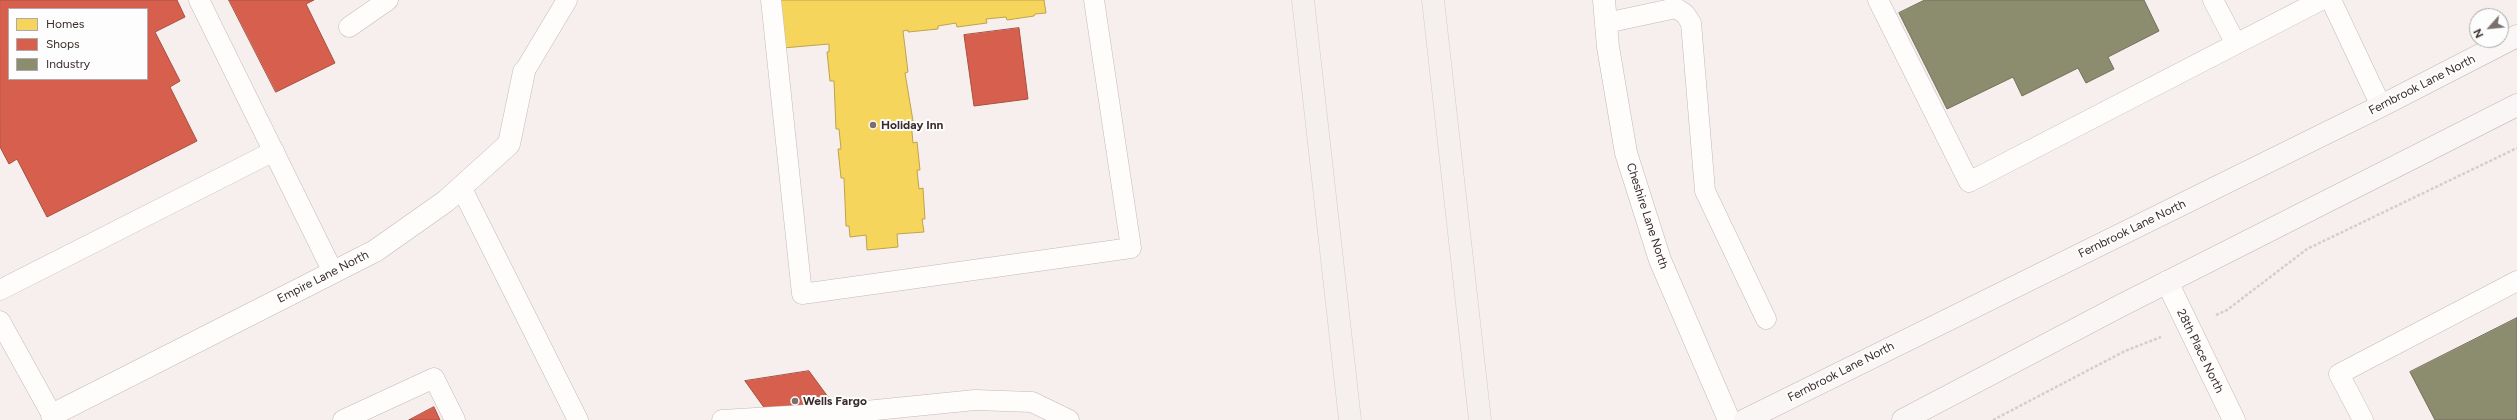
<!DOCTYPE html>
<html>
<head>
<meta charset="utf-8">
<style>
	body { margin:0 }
	#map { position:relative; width:2517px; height:420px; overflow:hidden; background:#f7efed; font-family:Figtree,sans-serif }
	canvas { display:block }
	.legend { position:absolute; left:8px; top:8px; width:140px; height:72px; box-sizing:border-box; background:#fdfdfd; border:1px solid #afa9a9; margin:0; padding:5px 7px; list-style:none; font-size:12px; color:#3a2c2a }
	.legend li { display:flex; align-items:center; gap:8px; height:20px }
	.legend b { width:20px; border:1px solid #afa9a9 }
	.north { position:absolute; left:2469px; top:8px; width:40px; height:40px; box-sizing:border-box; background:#fdfdfd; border:1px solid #afa9a9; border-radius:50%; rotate:243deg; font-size:11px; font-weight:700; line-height:16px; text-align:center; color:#3a2c2a }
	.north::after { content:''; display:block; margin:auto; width:14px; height:18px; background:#7c706e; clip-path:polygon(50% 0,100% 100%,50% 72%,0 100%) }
</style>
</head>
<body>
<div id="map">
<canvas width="2517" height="420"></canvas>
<ul class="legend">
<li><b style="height:11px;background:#f6d55c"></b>Homes</li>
<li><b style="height:11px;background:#d6604d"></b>Shops</li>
<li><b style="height:11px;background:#8c8c6e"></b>Industry</li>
</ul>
<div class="north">N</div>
</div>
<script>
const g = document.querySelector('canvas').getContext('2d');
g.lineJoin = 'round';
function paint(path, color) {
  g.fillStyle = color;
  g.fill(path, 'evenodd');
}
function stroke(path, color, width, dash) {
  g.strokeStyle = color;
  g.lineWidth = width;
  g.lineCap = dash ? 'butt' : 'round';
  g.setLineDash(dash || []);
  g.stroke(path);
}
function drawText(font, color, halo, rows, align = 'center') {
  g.font = font + ' Figtree,sans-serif';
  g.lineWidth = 4;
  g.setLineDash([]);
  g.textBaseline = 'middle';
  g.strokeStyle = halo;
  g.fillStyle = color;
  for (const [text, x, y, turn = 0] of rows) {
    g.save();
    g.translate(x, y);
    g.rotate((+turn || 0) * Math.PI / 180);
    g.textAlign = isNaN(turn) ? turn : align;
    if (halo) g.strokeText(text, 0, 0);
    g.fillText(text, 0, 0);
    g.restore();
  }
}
const homes = new Path2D(`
	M778 0H1044L1046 13 1035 14 1034 16 1007 20 1006 17 986 19 987 23 957 27 956 23 938 26V29L908 32V30L903 31 908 72 905 73 913 121H911L913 143 917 142 920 170H917L919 189 923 188 925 219H922L924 232 897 234 898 247 867 250 866 235 850 237 849 226H846L844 178H841L838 149H841L839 129H836L834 81H830L827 52H829V44L783 48Z`);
paint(homes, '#f6d55c');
stroke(homes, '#bea24d', 1);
const shops = new Path2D(`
	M0 0H177L185 17 155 32 180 81 170 87 197 141 47 217 17 159 9 164 0 147ZM9 9H147V79H9Z
	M229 0H314L306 4 335 63 276 92Z
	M1019 28 1028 99 974 106 964 35Z
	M809 371 845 420H773L745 381Z
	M434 407 440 420H409Z`);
paint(shops, '#d6604d');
stroke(shops, '#a75042', 1);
const industry = new Path2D(`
	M1925 0H2144L2159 31 2108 57 2114 69 2086 83 2078 68 2022 96 2013 77 1947 109 1899 13Z
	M2517 318V420H2435L2410 372Z`);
paint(industry, '#8c8c6e');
stroke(industry, '#736f5a', 1);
const lane = new Path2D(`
	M199 0 333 272
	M771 0 802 294 1131 248 1094 0
	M1878 0 1969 182 2321 0
	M2213 0 2236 44
	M2331 0 2381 106
	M1606 23 1676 8 1685 14 1691 23 1705 191 1766 319
	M349 27 388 0
	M524 72 567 0
	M461 187 578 420
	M0 290 274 151
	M0 321 52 415
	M343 420 434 378 455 420
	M722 420 856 412 975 400 1032 402 1069 420
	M2363 420 2339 374 2517 281`);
const street = new Path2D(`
	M1604 0 1608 47 1626 153 1660 260 1729 420
	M2167 282 2234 420
	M55 420 52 415 375 251 446 201 509 144 524 72`);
const secondary = new Path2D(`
	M1745 420 2381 106 2517 36
	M1903 420 2122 305 2517 105`);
const primary = new Path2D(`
	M1303 0 1350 420
	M1433 0 1480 420`);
stroke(lane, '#c3b9b7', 21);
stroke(street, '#c3b9b7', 23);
stroke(secondary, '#c3b9b7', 23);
stroke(primary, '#d1cbca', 23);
stroke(new Path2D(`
	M2216 315 2227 310 2307 249 2517 148
	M1993 420 2125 351 2161 337`), '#d3cecd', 2.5, [3, 2]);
stroke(lane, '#fefdfc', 20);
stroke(street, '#fefdfc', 22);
stroke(secondary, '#faf6f6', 22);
stroke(primary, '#f5efee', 22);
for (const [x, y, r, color] of [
	[873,125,4,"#7c706e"],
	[795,401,4,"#7c706e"]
]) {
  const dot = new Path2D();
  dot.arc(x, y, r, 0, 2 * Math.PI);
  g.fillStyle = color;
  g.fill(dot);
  stroke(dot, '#fdfdfd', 1.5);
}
drawText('12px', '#3a2c2a', '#fdfdfd', [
	["Fernbrook Lane North",2422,85,-27],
	["Cheshire Lane North",1647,216,72],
	["Fernbrook Lane North",2132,229,-26],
	["Empire Lane North",323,277,-27],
	["28th Place North",2200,351,64],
	["Fernbrook Lane North",1841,372,-27]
]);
drawText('bold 12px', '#3a2c2a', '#fdfdfd', [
	["Holiday Inn",881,125],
	["Wells Fargo",803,401]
], 'left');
</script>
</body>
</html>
